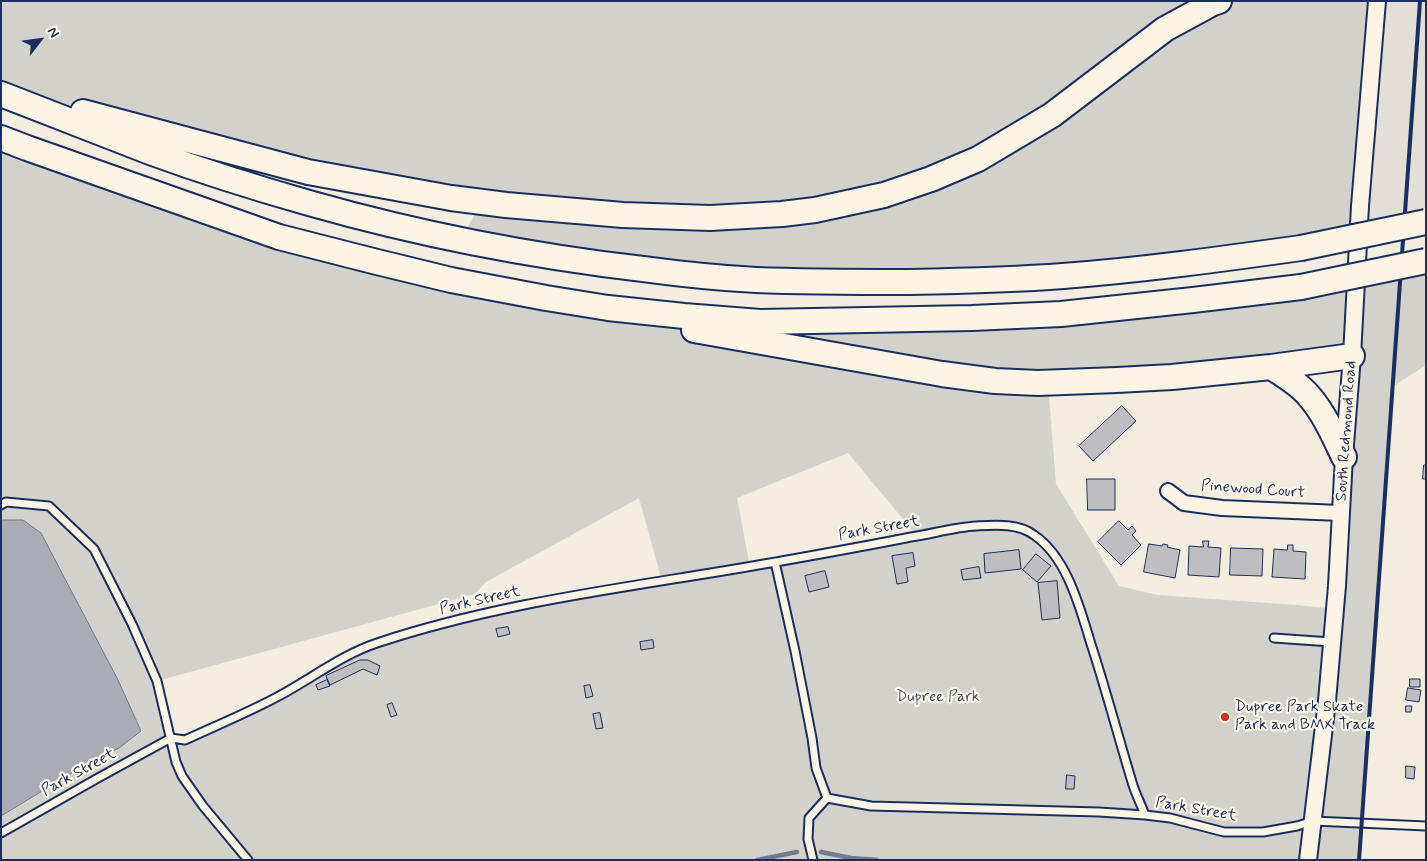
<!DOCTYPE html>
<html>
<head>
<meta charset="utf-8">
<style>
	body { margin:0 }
	#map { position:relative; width:1427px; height:861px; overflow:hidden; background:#f3ede0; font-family:Mynerve,sans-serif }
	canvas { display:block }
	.frame { position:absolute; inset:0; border:2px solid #1b2f5e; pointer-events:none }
	.north { position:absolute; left:15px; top:15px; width:50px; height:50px; -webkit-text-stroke:4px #fcf5e5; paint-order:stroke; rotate:60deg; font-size:14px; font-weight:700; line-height:20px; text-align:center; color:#1b2f5e }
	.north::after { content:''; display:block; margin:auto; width:18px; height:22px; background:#1b2f5e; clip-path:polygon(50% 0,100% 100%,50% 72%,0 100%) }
</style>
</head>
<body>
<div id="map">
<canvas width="1427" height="861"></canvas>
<div class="frame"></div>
<div class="north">N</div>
</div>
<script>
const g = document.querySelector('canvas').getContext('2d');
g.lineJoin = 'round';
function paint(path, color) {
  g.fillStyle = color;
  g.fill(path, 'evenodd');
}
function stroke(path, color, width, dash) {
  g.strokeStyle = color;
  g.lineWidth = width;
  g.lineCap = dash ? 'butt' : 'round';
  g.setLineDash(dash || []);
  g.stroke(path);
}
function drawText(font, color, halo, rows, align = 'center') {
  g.font = font + ' Mynerve,sans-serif';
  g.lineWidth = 4.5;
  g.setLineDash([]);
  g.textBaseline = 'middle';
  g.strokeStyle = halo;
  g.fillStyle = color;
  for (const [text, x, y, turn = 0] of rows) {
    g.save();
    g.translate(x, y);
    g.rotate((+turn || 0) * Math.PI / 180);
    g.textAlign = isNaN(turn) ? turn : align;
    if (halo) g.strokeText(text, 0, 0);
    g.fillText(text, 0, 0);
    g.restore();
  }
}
paint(new Path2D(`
	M1377 1H1426V223L1358 237Z`), '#e3dfd6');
paint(new Path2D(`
	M1 1H1377L1358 237 1301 248 866 282 460 240 482 202 1 91Z
	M1 138 279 237 608 308 972 318 1426 261V365L1394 386 1359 860H1ZM1352 356 1335 609 1296 605 1158 595 1119 586 1056 484 1048 383ZM848 453 917 536 750 567 737 498ZM639 498 662 581 484 612 347 656 277 697 185 740 171 738 157 681 475 594 486 582Z`), '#d3d1cc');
const water = new Path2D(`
	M3 520H23L41 533 118 680 141 731 119 748 80 768 1 816V521Z`);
paint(water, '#a9acb3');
stroke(water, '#707a91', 1);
stroke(new Path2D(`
	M821 852 851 858 877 860
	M757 860 797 852`), '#707a91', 4.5);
const building = new Path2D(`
	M1122 406 1136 421 1093 461 1079 446Z
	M1424 465H1426V479H1423Z
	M1087 479H1115V510H1088Z
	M1119 521 1128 530 1132 526 1136 531 1132 535 1141 545 1121 565 1098 542Z
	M1203 541H1209L1208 547 1221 548 1219 577 1188 575 1189 546 1203 547Z
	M1149 544 1162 546 1163 544 1168 545 1167 547 1180 550 1175 578 1144 572Z
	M1288 545H1293V551L1306 552 1305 579 1272 577 1274 549 1287 550Z
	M1231 548 1263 549 1262 576 1230 575Z
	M1019 550 1021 569 985 573 984 554Z
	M913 553 915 566 906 568 908 582 897 584 892 556Z
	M1036 554 1051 566 1037 582 1023 570Z
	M979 567 981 578 963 580 961 570Z
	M825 571 829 587 809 592 805 576Z
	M1057 581 1060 618 1042 620 1038 583Z
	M508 627 510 634 498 637 496 629Z
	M653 640 654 648 641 650 640 642Z
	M360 660H368L380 666 377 675 363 669 330 685 326 676Z
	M1410 679H1420V687H1410Z
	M327 680 330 686 318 690 316 685Z
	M590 685 593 696 586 698 584 686Z
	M1408 688 1421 690 1419 702 1406 700Z
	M392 703 397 715 391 717 387 705Z
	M1406 706H1412L1411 712H1406Z
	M600 713 603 728 596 729 593 714Z
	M1406 766 1415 767 1414 779 1406 778Z
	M1067 775 1075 776 1074 789H1066Z`);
paint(building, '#bebec0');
stroke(building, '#1b2f5e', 1);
const service = new Path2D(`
	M1 505 6 502 49 506 94 549 132 624 157 681 176 762 182 776 203 806 248 860
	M775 562 795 651 812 738 816 768 827 798 871 806 1099 812 1145 815
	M1274 638 1331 642
	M1 833 98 778 171 738 185 740C215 726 247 713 277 697 311 679 341 655 377 643 506 600 642 586 776 562 821 554 866 546 911 537 932 534 955 527 976 526 995 525 1018 523 1034 535 1067 557 1080 608 1091 644 1106 690 1118 736 1132 782 1135 793 1141 804 1145 815L1170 818 1224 832H1263L1297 826 1313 821 1426 826
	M813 860 808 839 809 818 827 798`);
const minor = new Path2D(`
	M1168 491 1184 503 1222 508 1340 513`);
const tertiary = new Path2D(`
	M1308 860 1327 701 1337 586 1344 457 1352 356 1360 206 1377 1`);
const motorway = new Path2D(`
	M1 94C51 113 100 133 150 152 202 171 256 188 309 203 418 234 530 256 643 269 680 274 718 278 756 280 807 282 858 282 909 282 960 281 1011 280 1063 276 1142 270 1222 259 1301 248
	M83 112 308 172 451 198 506 205 623 215 710 218 782 214 815 210 884 195 931 179 978 159 1052 115 1165 29 1213 3 1219 1
	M1 138 27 148 279 237 373 261 451 280 546 298 608 308 684 316 760 322 972 318 1061 314 1193 300 1301 287
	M694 330 942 374 995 381 1038 383 1117 380 1172 377 1271 367 1352 356
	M1271 367C1284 375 1299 384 1309 396 1324 413 1334 436 1344 457`);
stroke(service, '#1b2f5e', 11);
stroke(minor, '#1b2f5e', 18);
stroke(tertiary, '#1b2f5e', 20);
stroke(motorway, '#1b2f5e', 28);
stroke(service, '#fcf5e5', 7);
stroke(minor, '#fcf5e5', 14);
stroke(tertiary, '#fcf5e5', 16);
stroke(motorway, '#fcf5e5', 24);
stroke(new Path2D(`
	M1359 860 1420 1`), '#1b2f5e', 4);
const motorwayBridge = new Path2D(`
	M1301 248 1426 222
	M1301 287 1426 261`);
stroke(motorwayBridge, '#1b2f5e', 28, []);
stroke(motorwayBridge, '#fcf5e5', 24);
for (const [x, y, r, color] of [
	[1225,717,5,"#c8321e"]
]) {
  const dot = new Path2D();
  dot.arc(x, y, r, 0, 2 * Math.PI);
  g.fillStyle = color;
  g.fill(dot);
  stroke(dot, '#fcf5e5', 2);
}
drawText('16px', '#1b2f5e', '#fcf5e5', [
	["South Redmond Road",1347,431,-86],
	["Pinewood Court",1253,490,4],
	["Park Street",879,529,-10],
	["Park Street",480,601,-13],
	["Park Street",79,773,-29],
	["Park Street",1196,810,10]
]);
drawText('16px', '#49587a', '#fcf5e5', [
	["Dupree Park",938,698]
]);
drawText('16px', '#1b2f5e', '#fcf5e5', [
	["Dupree Park Skate",1235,708],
	["Park and BMX Track",1235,726]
], 'left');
</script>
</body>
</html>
